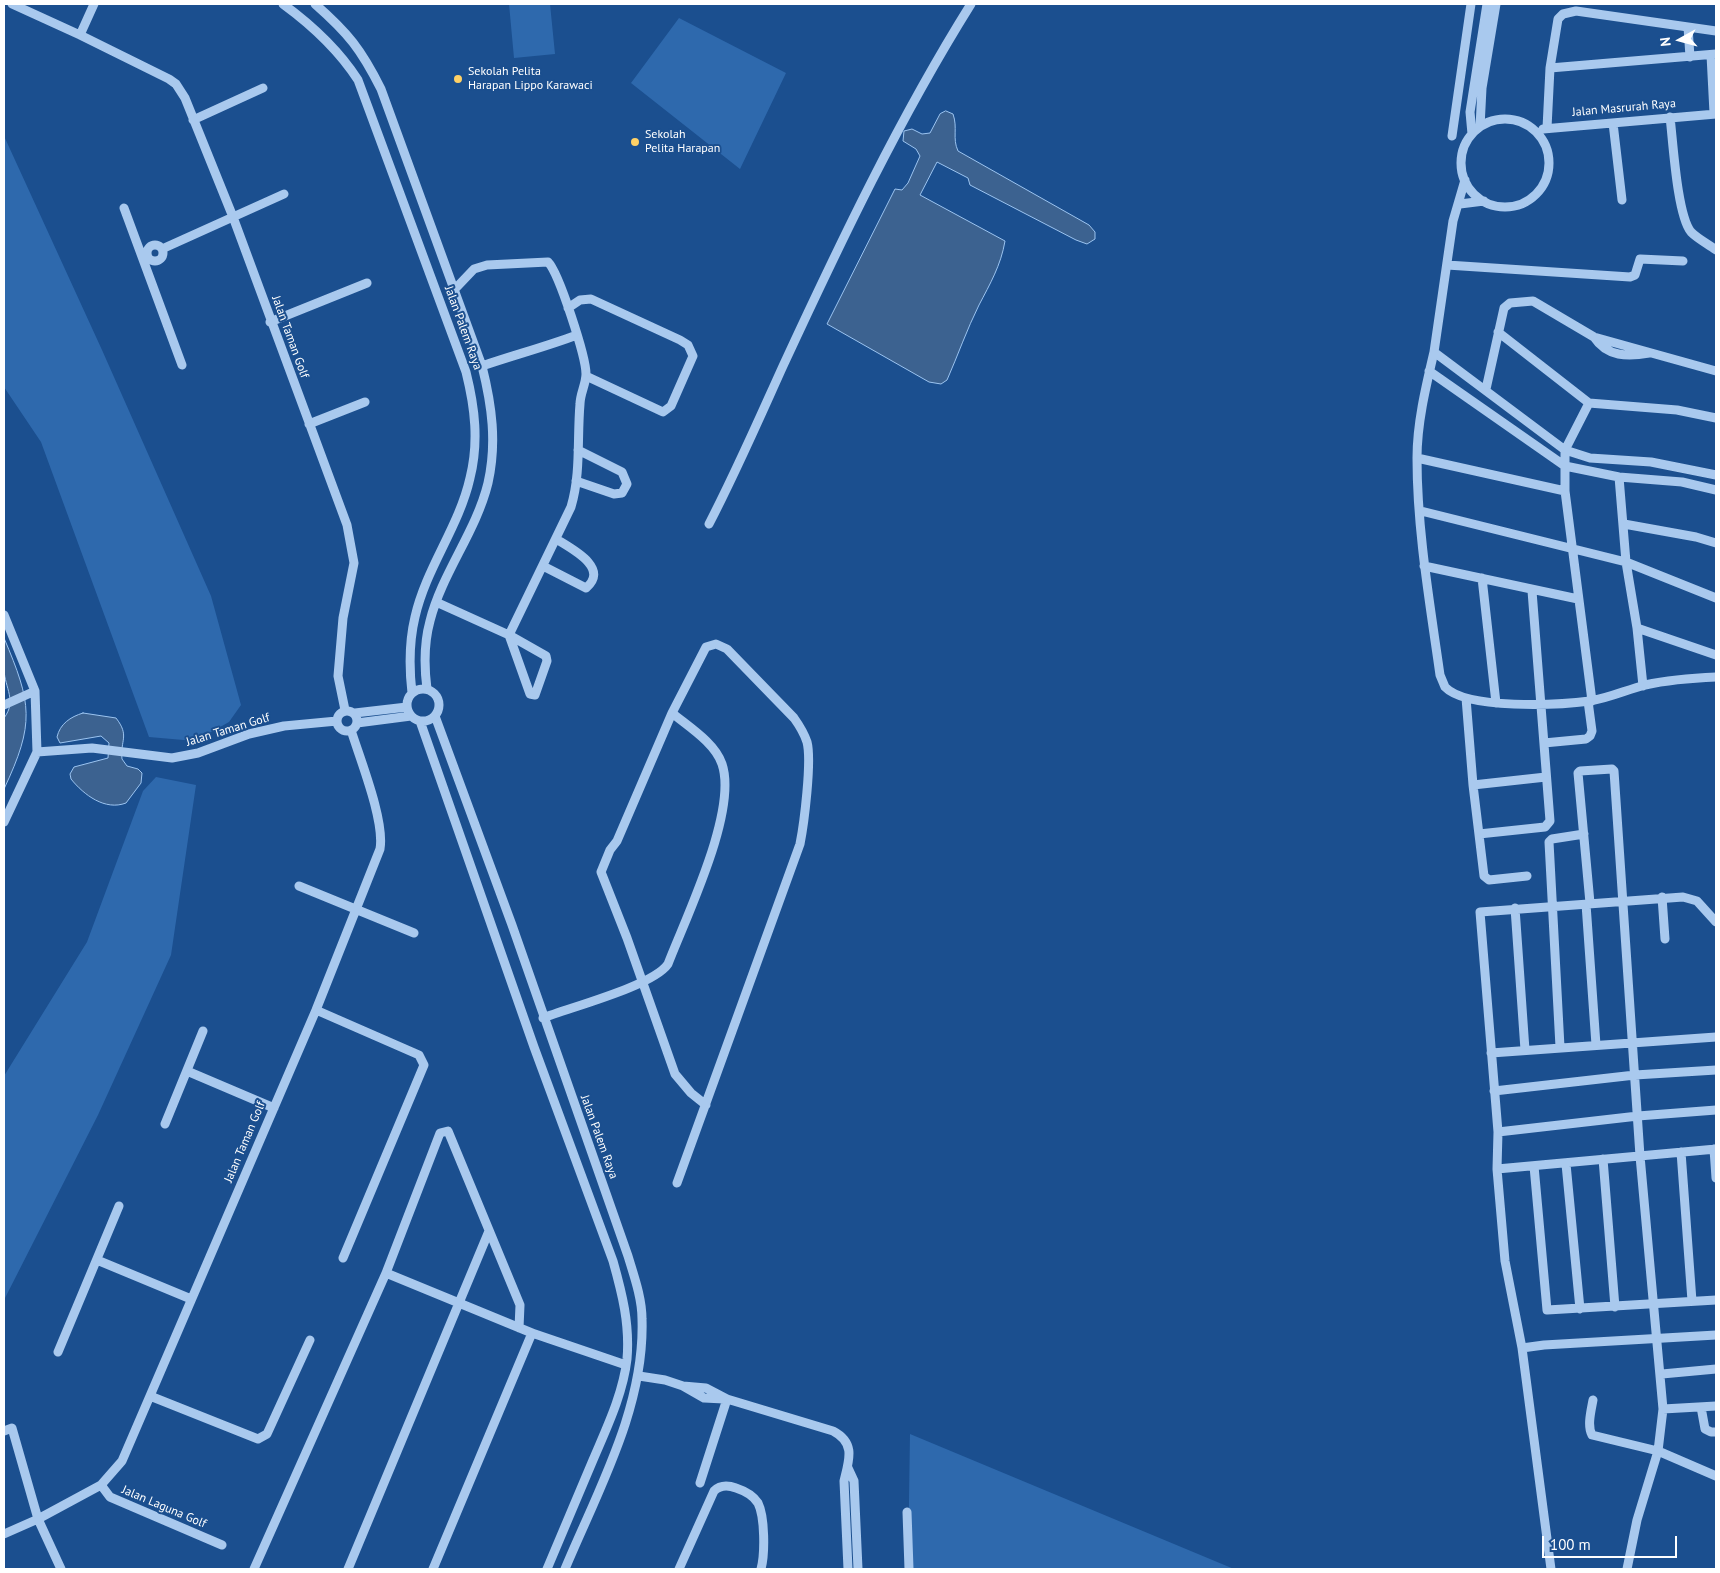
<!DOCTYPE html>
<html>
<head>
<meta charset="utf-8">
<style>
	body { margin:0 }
	#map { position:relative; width:1720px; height:1573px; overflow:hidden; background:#1b4f8f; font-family:"PT Sans",sans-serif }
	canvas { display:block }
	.frame { position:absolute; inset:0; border:5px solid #fff; pointer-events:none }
	.north { position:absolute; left:1655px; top:15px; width:50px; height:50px; -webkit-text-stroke:4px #1b4f8f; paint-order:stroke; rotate:263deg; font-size:14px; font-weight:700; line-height:20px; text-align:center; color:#fff }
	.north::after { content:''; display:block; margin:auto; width:18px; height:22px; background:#fff; clip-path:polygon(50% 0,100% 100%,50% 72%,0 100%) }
	.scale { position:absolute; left:1542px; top:1536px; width:135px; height:22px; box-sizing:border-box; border:2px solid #fff; border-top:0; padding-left:6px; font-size:15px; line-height:18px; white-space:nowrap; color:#fff; -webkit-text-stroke:4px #1b4f8f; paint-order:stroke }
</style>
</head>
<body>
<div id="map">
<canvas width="1720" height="1573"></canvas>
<div class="frame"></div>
<div class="north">N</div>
<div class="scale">100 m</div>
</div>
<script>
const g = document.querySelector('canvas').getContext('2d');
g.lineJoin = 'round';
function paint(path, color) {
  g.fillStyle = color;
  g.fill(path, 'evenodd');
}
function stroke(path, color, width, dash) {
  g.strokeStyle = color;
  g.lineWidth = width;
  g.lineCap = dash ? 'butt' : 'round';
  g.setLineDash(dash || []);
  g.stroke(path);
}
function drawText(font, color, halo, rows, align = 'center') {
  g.font = font + ' "PT Sans",sans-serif';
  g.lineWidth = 4;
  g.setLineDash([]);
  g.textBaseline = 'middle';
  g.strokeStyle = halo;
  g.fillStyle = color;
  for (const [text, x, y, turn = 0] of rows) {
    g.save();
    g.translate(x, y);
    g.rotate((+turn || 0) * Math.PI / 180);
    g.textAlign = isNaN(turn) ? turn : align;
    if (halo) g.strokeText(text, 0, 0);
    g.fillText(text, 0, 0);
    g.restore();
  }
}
paint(new Path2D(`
	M509 4H550L555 54 514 58Z
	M679 18 786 73 740 169 631 83Z
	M4 136 102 350 211 596 241 705 229 722 195 741 149 737 41 442 4 387Z
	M156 777 196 785 171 955 98 1115 4 1300V1076L87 942 143 791Z
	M910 1434 1234 1569H908Z`), '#2e69ad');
const water = new Path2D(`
	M946 111 953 114C958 128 952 138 958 151L1089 225 1095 232V239L1087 244 1076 240 970 185 968 178 937 162 920 195 1005 241C1001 265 990 284 979 305 967 329 958 355 947 380L941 384 929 382 827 324 895 189 902 190 908 183 920 156 916 149 903 141 904 131 912 129 922 134 930 133 940 114Z
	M4 638C32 704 35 723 4 789V718C17 701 5 688 4 670 3 660 4 649 4 638Z
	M83 713 116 718C130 736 120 740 122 759L127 766 138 769 142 773 141 783 126 803C105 811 84 795 71 779L70 774 74 767 108 758 109 743 101 736 60 743 57 737C60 724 70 717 83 713Z`);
paint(water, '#3c6290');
stroke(water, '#9cc4f0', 1);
stroke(new Path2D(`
	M12 4 80 35 169 79 176 84 185 98 233 217 347 525 354 563 343 618 338 676 345 710
	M283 4C313 26 338 49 358 80L466 372C475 408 479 442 470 478 459 527 426 568 415 617 409 642 409 667 412 693
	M315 4C348 33 361 49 381 89L482 366C492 406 497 443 488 483 476 532 442 573 430 621 424 643 424 666 427 689
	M1688 27 1690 57
	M80 35 94 4
	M1711 55 1714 113
	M1550 68 1716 54
	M1670 117C1673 141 1677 215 1691 232 1698 239 1708 244 1716 250
	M1461 163a44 44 0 1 1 88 0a44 44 0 1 1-88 0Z
	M193 120 263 88
	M1613 123 1622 200
	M1480 127 1482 88 1496 4
	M1547 128 1550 68 1558 19 1563 14 1576 11 1716 31
	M1543 129 1716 114
	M1472 134 1470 112 1487 4
	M1452 136 1471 4
	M1465 180 1453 221 1434 352 1565 450 1590 458 1651 462 1716 475
	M1460 204 1484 201
	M124 208 182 365
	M147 253a8 8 0 1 1 16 0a8 8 0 1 1-16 0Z
	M162 249 284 194
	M1447 265 1630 277 1635 275 1640 259 1683 261
	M568 308 580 300 591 299 680 340 688 345 693 356 671 406 663 412 586 376
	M270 322 367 283
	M1498 332 1589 403 1677 410 1716 418
	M1594 337C1607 357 1628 357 1649 353
	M1434 352C1426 386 1417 423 1417 458 1417 530 1430 604 1440 675L1445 687C1467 710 1559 705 1590 701 1609 698 1626 690 1645 685 1668 680 1692 678 1716 677
	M482 366C514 355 545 347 577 335
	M1429 371 1565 466 1619 477 1682 482 1716 490
	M1486 389 1504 308 1510 303 1533 301 1594 337 1716 371
	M1589 403 1565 450V491L1592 701
	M309 424 365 402
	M1417 458 1565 491
	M1619 477 1626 562 1637 628 1643 686
	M576 481 614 494 622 493 627 484 622 472 578 450
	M1421 511 1626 562 1716 598
	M709 524C736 472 759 419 783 366 840 243 899 119 971 4
	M1624 524 1696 537 1716 543
	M543 566 586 588C610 568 572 549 556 539
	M1424 566 1578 599
	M1482 578 1496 703
	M436 602 509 635 546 656 547 661 535 695 530 694 509 635 571 507C581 474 577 438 580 404 580 394 586 384 586 374 586 357 559 273 548 262L487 265 474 269 454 290
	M4 615 35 691 37 752 4 822
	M1637 628 1716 655
	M407 705a16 16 0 1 1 32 0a16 16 0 1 1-32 0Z
	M1466 698 1473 785 1484 876 1489 880 1527 876
	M4 705 35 691
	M337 721a10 10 0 1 1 20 0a10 10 0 1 1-20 0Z
	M355 713 407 707
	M435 716 512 925 628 1256C634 1276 642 1298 642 1319 645 1407 598 1490 565 1569
	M420 721 534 1047 613 1261C622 1293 630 1324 627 1359 623 1394 607 1427 593 1460 578 1496 562 1533 547 1569
	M357 723 411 716
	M1544 743 1586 739 1590 736 1592 731 1588 701
	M37 752 92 748 172 758 198 753 249 734 284 726 337 721
	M1473 785 1546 777
	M1479 834 1545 827 1550 821 1532 591
	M299 886 414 933
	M1662 897 1665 939
	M1590 903 1578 773 1580 771 1612 769 1614 771 1640 1156 1663 1409 1658 1451 1637 1520 1627 1569
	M1586 904 1596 1045
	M1515 908 1525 1050
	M316 1010 419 1055 424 1065 343 1258
	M543 1018C571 1007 653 986 668 964 686 917 738 811 722 764 715 743 689 727 672 713
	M1560 1047 1549 842 1552 839 1584 834
	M1491 1053 1716 1037
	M187 1071 274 1108
	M1494 1091 1635 1075 1716 1070
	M165 1124 203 1031
	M1498 1132 1638 1116 1716 1110
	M1714 1149 1716 1178
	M1681 1152 1692 1301
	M1603 1159 1615 1307
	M1566 1164 1580 1309
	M1534 1166 1547 1310 1716 1300
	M1497 1169 1716 1149
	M677 1183 800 844C804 824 812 761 807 742 804 733 799 725 794 718L727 649 716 644 706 647 672 713 617 841 610 850 601 872 627 938 675 1074 691 1093 706 1105
	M97 1260 191 1299
	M386 1273 440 1133 448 1131 520 1305 519 1328
	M1522 1348 1544 1345 1716 1335
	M58 1352 119 1206
	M1662 1374 1716 1369
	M639 1376 665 1380 683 1386 704 1398 724 1399
	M683 1386 706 1388 727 1399 833 1431C856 1443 849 1460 844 1481L848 1569
	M150 1396 258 1439 267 1434 310 1340
	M1593 1400C1591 1411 1587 1426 1592 1435L1658 1451 1716 1476
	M1701 1407 1705 1429 1711 1432H1716
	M1663 1409 1716 1406
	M4 1431 12 1428 38 1519 101 1485 122 1461 316 1010 380 849C385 821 360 759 351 730
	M848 1468 854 1481 858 1569
	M700 1483 727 1399
	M101 1485 110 1497 222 1545
	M907 1512 909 1569
	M4 1534 38 1519 61 1569
	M254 1569 386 1273 532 1333 626 1365
	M348 1569 489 1231
	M433 1569 532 1333
	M679 1569 714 1491C720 1485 728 1485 736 1488 745 1491 753 1495 758 1503 765 1517 765 1554 761 1569
	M1551 1569 1522 1348 1505 1261 1497 1169 1498 1132 1480 912 1683 897 1697 901 1716 922`), '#a9c9ee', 9);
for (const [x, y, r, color] of [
	[458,79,5,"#ffd166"],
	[635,142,5,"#ffd166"]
]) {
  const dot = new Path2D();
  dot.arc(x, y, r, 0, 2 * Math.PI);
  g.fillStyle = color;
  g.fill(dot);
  stroke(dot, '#1b4f8f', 2);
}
drawText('12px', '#fff', '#1b4f8f', [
	["Sekolah Pelita",468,72],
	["Harapan Lippo Karawaci",468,86],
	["Sekolah",645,135],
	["Pelita Harapan",645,149]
], 'left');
drawText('12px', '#fff', '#1b4f8f', [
	["Jalan Masrurah Raya",1624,108,-5],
	["Jalan Palem Raya",463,328,70],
	["Jalan Taman Golf",290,337,70],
	["Jalan Taman Golf",228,730,-17],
	["Jalan Palem Raya",599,1137,70],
	["Jalan Taman Golf",245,1142,-67],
	["Jalan Laguna Golf",164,1507,23]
]);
</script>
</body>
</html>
